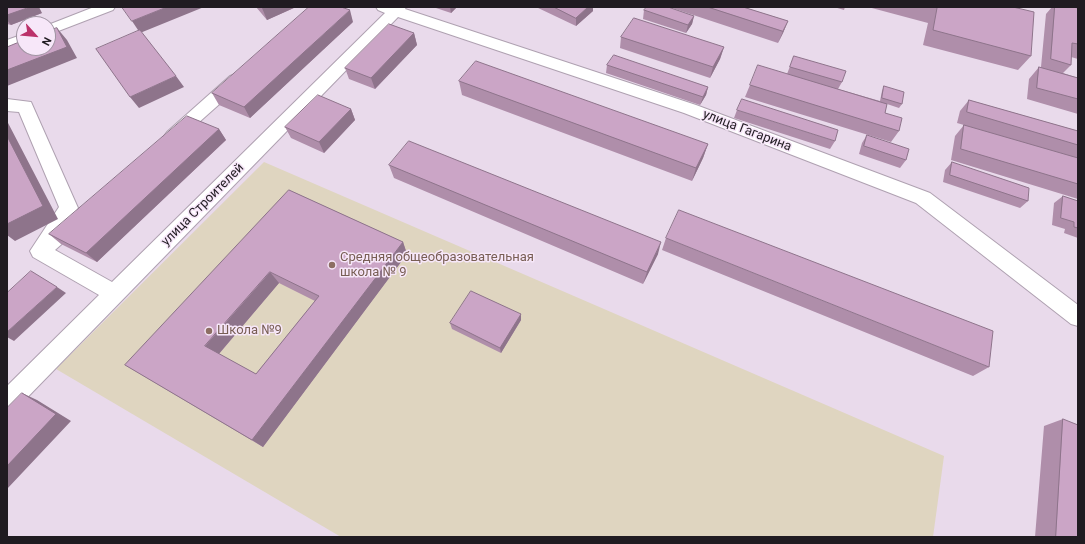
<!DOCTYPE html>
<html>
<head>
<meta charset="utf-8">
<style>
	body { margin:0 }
	#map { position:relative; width:1085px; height:544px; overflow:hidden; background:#e9daeb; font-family:Roboto,sans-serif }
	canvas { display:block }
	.frame { position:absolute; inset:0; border:8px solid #201b21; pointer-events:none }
	.north { position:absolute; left:16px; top:16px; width:40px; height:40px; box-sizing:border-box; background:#f7e7f9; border:1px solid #a195a3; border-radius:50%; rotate:117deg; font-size:11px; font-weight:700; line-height:16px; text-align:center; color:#201b21 }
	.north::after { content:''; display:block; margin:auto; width:14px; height:18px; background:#bb316a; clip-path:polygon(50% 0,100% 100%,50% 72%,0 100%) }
</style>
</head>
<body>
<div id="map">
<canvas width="1085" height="544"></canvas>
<div class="frame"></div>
<div class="north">N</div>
</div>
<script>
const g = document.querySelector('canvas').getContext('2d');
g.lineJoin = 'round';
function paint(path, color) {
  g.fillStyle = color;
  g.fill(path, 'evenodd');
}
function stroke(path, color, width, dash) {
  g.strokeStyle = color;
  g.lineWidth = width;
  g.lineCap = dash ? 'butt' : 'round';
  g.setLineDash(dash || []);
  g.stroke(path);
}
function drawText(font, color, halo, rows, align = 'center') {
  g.font = font + ' Roboto,sans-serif';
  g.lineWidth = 3;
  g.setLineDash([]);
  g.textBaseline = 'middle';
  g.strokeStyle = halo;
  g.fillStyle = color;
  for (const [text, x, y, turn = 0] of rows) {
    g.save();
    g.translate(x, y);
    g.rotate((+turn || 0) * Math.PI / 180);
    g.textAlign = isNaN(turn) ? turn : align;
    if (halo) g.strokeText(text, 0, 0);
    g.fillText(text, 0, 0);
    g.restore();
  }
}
paint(new Path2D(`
	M264 162 944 456 933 537H341L56 369Z`), '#dfd5c0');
const street = new Path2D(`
	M94 7H115L113 10 48 35V25Z
	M376 7H406L405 9 696 105 930 193 1078 305V326L1071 324 916 203 684 113 398 17 15 410 7 413V386L99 295 33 257 30 251 59 207 19 112 7 111V99L31 102 78 208 75 213 82 216 84 221 82 226 55 250 112 282 385 13 378 10Z
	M24 34V45L7 51V40Z
	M236 74 242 76 244 80 242 84 179 140 173 142 167 140 164 136 167 132 230 76Z`);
stroke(street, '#afa1b1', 2);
paint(street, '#fff');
paint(new Path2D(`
	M7 7 42 13 11 25 7 24Z
	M256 7H296L267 20Z
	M433 7H457L451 13Z
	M536 7H593V11L576 26Z
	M669 7H743L788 21 783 33 778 43Z
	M834 7H845L844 10Z
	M868 7H1013L1031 56 1018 70 923 45 928 23Z
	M1052 7H1073L1078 8V59L1071 57V65L1063 73 1078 78V114L1027 99 1029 79 1039 67H1041L1046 14Z
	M644 10 694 16 692 24 686 33 643 19Z
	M353 22 250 118 219 105 212 93Z
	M414 33 417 45 375 89 349 79 345 68Z
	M621 37 724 47 720 59 710 78 620 48Z
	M794 56 842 82 838 89 880 101 882 91 884 86 902 104 899 108 887 104 885 113 899 131 891 142 745 97 750 85 787 74Z
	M607 65 708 87 706 95 700 105 606 73Z
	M459 81 708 144 703 158 692 181 462 95Z
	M969 100 1078 131V199L951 160 955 136 964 125 957 123 960 111Z
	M351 109 355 120 324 153 291 138 285 127Z
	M737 110 835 141 830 149 734 118Z
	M219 129 226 140 97 262 61 244 49 234Z
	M867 135 906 160 900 168 859 154 862 143Z
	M952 162 1028 201 1020 208 943 182 945 170Z
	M389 165 658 254 643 284 394 178Z
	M289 190 403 242 407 254 263 447 125 365ZM279 283 315 301 256 374 219 354Z
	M1063 196 1078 201V238L1064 233 1065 229 1052 225 1054 203Z
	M666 238 989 367 973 376 662 250Z
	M521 320 501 353 452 329 450 323Z
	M1063 419 1078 537H1035L1044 426Z`), '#af8eaa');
paint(new Path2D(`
	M30 7H39L42 13 11 25 7 20V15Z
	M167 7H204L140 33 132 21Z
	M264 7H296L267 20 262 8Z
	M450 7H457L451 13Z
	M588 7H593V11L576 26V18Z
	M350 10 353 22 250 118 244 107Z
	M694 16 692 24 686 33 688 25Z
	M788 21 783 33 778 43 783 31Z
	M57 28 67 40 77 58 7 86V70Z
	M414 33 417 45 375 89 371 78Z
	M724 47 720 59 710 78 713 67Z
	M176 76 184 87 139 108 130 97Z
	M708 87 706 95 700 105 703 97Z
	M351 109 355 120 324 153 319 142Z
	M7 121 58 219 15 241 7 235Z
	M219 129 226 140 97 262 86 253Z
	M708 144 703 158 692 181 696 168Z
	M403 242 407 254 263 447 252 440Z
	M661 242 658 254 643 284 647 272Z
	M270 272 279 283 217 356 205 346Z
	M57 287 66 293 14 341 7 337V332Z
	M521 314V320L501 353 500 348Z
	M22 393 37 400 71 421 7 489V466Z`), '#8e748b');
const building = new Path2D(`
	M7 7H30L7 15Z
	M122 7H167L132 21Z
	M309 7H341L350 10 244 107 212 93Z
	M554 7H588L576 18Z
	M647 7H668L694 16 688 25 644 10Z
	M708 7H743L788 21 783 31Z
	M934 7H1013L1034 12 1031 56 933 30 937 8Z
	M1055 7H1073L1078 8V44L1072 43 1071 65 1051 59Z
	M634 18 724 47 713 67 621 37Z
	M389 24 414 33 371 78 345 68Z
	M57 28 67 47 7 70V47L24 40V48H48V31Z
	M140 30 176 76 130 97 96 49Z
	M614 55 708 87 703 97 607 65Z
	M794 56 846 71 842 82 790 67Z
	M476 61 708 144 696 168 459 81Z
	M758 65 887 104 885 113 902 118 899 131 750 85Z
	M1039 67 1078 78V99L1037 88Z
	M884 86 904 92 902 104 882 98Z
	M318 95 351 109 319 142 285 127Z
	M742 99 838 130 835 141 737 110Z
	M969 100 1078 131V145L967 112Z
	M187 116 219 129 86 253 49 234Z
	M964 125 1078 158V184L961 149Z
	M867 135 909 149 906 160 864 146Z
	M7 136 43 206 7 224Z
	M409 141 661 242 647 272 389 165Z
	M952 162 1029 188 1028 201 950 175Z
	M289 190 403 242 252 440 125 365ZM270 272 319 296 256 374 205 346Z
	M1063 196 1078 201V228L1074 227V222L1061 218Z
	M679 210 993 331 989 367 666 238Z
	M31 271 57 287 7 332V293Z
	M471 291 521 314 500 348 450 323Z
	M22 393 56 414 7 466V408Z
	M1063 419 1078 425V537H1056Z`);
paint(building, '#cba5c6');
stroke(building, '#8e748b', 1);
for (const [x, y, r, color] of [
	[332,265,4,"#8d6e63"],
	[209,331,4,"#8d6e63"]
]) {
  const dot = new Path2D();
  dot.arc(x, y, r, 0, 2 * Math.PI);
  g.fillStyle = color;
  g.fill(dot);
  stroke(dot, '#f7e7f9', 1.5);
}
drawText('13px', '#201b21', '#f7e7f9', [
	["улица Гагарина",747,131,21],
	["улица Строителей",203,205,-45]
]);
drawText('13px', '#785e54', '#f7e7f9', [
	["Средняя общеобразовательная",340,258],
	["школа № 9",340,273],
	["Школа №9",217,331]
], 'left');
</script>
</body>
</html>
